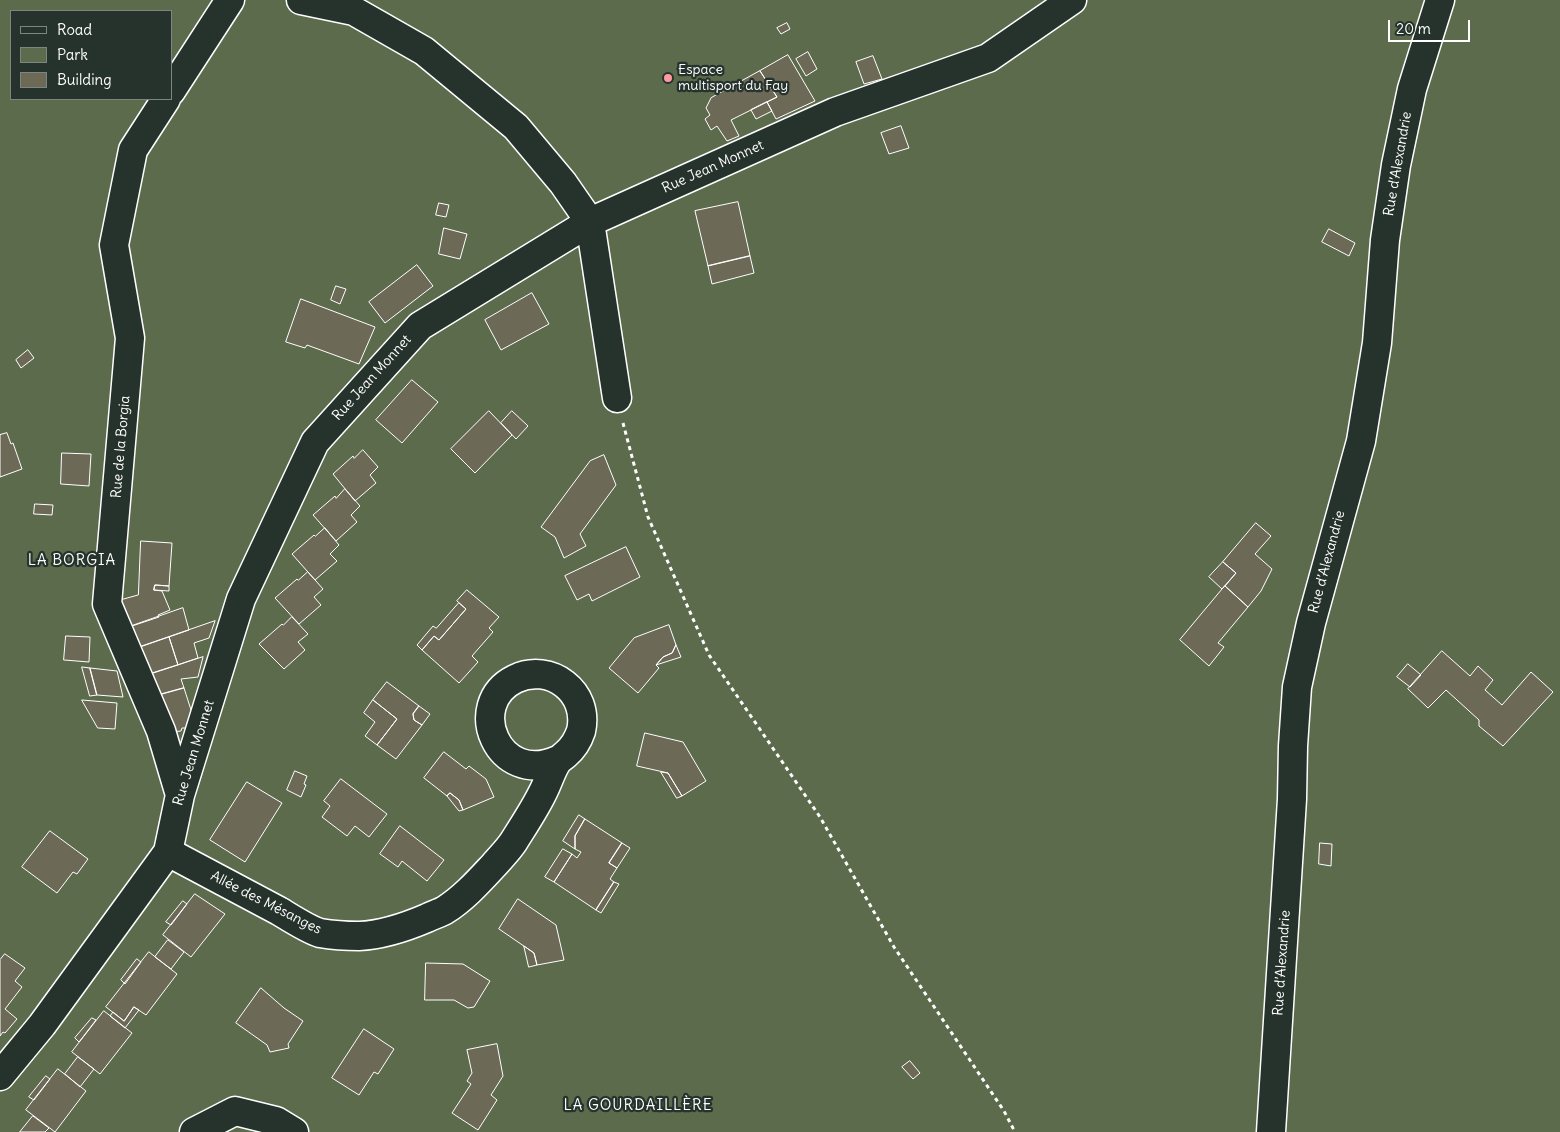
<!DOCTYPE html>
<html>
<head>
<meta charset="utf-8">
<style>
	body { margin:0 }
	#map { position:relative; width:1560px; height:1132px; overflow:hidden; background:#26332d; font-family:Delius,sans-serif }
	canvas { display:block }
	.legend { position:absolute; left:10px; top:10px; width:162px; height:90px; box-sizing:border-box; background:#26332d; border:1px solid #7d8581; margin:0; padding:6px 9px; list-style:none; font-size:15px; color:#fff }
	.legend li { display:flex; align-items:center; gap:10px; height:25px }
	.legend b { width:25px; border:1px solid #7d8581 }
	.scale { position:absolute; left:1388px; top:20px; width:82px; height:22px; box-sizing:border-box; border:2px solid #fff; border-top:0; padding-left:6px; font-size:15px; line-height:18px; white-space:nowrap; color:#fff; -webkit-text-stroke:4px #26332d; paint-order:stroke }
</style>
</head>
<body>
<div id="map">
<canvas width="1560" height="1132"></canvas>
<ul class="legend">
<li><b style="height:6px;background:#26332d"></b>Road</li>
<li><b style="height:14px;background:#5b6b4c"></b>Park</li>
<li><b style="height:14px;background:#6c6956"></b>Building</li>
</ul>
<div class="scale">20 m</div>
</div>
<script>
const g = document.querySelector('canvas').getContext('2d');
g.lineJoin = 'round';
function paint(path, color) {
  g.fillStyle = color;
  g.fill(path, 'evenodd');
}
function stroke(path, color, width, dash) {
  g.strokeStyle = color;
  g.lineWidth = width;
  g.lineCap = dash ? 'butt' : 'round';
  g.setLineDash(dash || []);
  g.stroke(path);
}
function drawText(font, color, halo, rows, align = 'center') {
  g.font = font + ' Delius,sans-serif';
  g.lineWidth = 4.5;
  g.setLineDash([]);
  g.textBaseline = 'middle';
  g.strokeStyle = halo;
  g.fillStyle = color;
  for (const [text, x, y, turn = 0] of rows) {
    g.save();
    g.translate(x, y);
    g.rotate((+turn || 0) * Math.PI / 180);
    g.textAlign = isNaN(turn) ? turn : align;
    if (halo) g.strokeText(text, 0, 0);
    g.fillText(text, 0, 0);
    g.restore();
  }
}
paint(new Path2D(`
	M0 0H1560V1132H0ZM11 11H171V99H11Z`), '#5b6b4c');
const building = new Path2D(`
	M787 23 790 29 781 34 777 28Z
	M808 52 817 69 806 76 796 59Z
	M788 55 815 101 776 119 767 102 777 97 760 71Z
	M873 56 882 79 864 84 856 62Z
	M760 71 777 97 731 120 739 136 727 141 717 126 711 130 705 119 710 115 706 108 711 98Z
	M767 102 772 111 756 119 751 110Z
	M901 126 909 148 889 154 881 133Z
	M738 202 750 256 708 266 695 211Z
	M439 203 449 205 446 217 436 215Z
	M444 228 467 234 460 259 439 254Z
	M1329 229 1355 243 1349 256 1322 242Z
	M750 256 754 273 712 284 708 266Z
	M417 265 433 286 385 323 369 302Z
	M336 286 346 289 340 304 331 300Z
	M532 293 549 324 501 350 485 320Z
	M301 299 375 327 359 364 307 345 305 348 286 342Z
	M28 350 34 358 21 368 16 360Z
	M412 380 438 402 402 443 376 420Z
	M489 411 512 435 475 473 451 449Z
	M512 411 528 426 516 439 501 423Z
	M7 433 11 444 13 443 22 469 0 477V435Z
	M363 450 378 467 370 475 376 483 355 501 333 474 353 456 354 458Z
	M62 453 91 454 89 486 61 484Z
	M604 455 616 485 580 534 586 546 564 558 555 537 541 527 590 461Z
	M345 489 360 506 351 515 357 522 336 541 313 515 335 496 336 498Z
	M35 504 53 505 52 515 34 514Z
	M1256 523 1271 536 1255 554 1272 569 1261 591 1248 607 1225 586 1236 573 1223 562Z
	M325 528 339 545 330 554 337 561 315 580 292 554 314 535 315 536Z
	M141 541 172 543 169 586 155 585 154 590 162 591 170 610 158 615 159 617 129 627 120 600 138 595Z
	M626 547 640 577 592 601 589 594 577 600 565 576Z
	M1223 562 1236 573 1222 589 1209 577Z
	M308 572 323 589 314 597 321 605 299 624 275 598 297 579 298 580Z
	M155 585 169 586V591L154 590Z
	M1225 586 1248 607 1218 643 1224 647 1209 666 1180 640Z
	M467 590 499 617 489 628 493 632 472 656 478 662 459 683 422 650 434 636 439 640 466 609 457 601Z
	M459 603 466 609 439 640 434 636 422 650 417 645 433 626 436 628Z
	M183 608 189 630 137 648 129 627Z
	M292 617 308 634 298 642 305 650 284 669 259 644 282 624 283 625Z
	M215 621 209 638 194 643 198 658 178 665 169 637Z
	M669 625 676 645 672 653 663 657 656 665 659 668 638 693 609 668 634 638Z
	M66 636 90 637 89 662 64 660Z
	M169 637 178 665 147 675 137 648Z
	M676 645 681 657 656 665 663 657 672 653Z
	M1442 651 1470 676 1478 666 1493 680 1485 690 1502 705 1531 672 1553 692 1503 746 1479 726V720L1446 690 1428 708 1408 689Z
	M203 657 198 677 181 679 184 688 155 696 147 675Z
	M1408 664 1421 675 1410 687 1397 677Z
	M82 667 90 668 97 695 90 696Z
	M90 668 117 671 123 697 97 695Z
	M387 682 419 706 413 714 414 720 422 725 396 759 377 745 397 719 373 700Z
	M184 688 192 713 188 728H182L181 731 171 732 155 696Z
	M82 700 117 703 115 729 98 728Z
	M373 700 397 719 377 745 365 736 375 722 364 713Z
	M419 706 430 714 422 725 414 720 413 714Z
	M645 733 683 742 706 781 682 796 668 773 637 766Z
	M444 752 466 769 469 766 486 779 494 797 463 810 459 800 450 793 447 796 424 778Z
	M295 771 307 776 304 784 306 785 301 797 287 790Z
	M661 772 668 773 682 796 677 798Z
	M341 779 387 814 369 837 355 826 347 836 322 817 330 806 324 801Z
	M247 782 282 803 245 862 210 840Z
	M450 793 459 800 463 810 459 811 447 796Z
	M579 815 585 819 575 836V849L563 841Z
	M585 819 622 843 609 863 617 868 610 879 614 882 596 910 554 882 572 854 577 858 581 852 575 849V836Z
	M400 826 444 860 427 881 402 861 398 867 380 854Z
	M50 831 88 859 77 874 73 872 57 893 22 867Z
	M622 843 630 848 617 868 609 863Z
	M1320 843 1332 844 1331 866 1319 864Z
	M563 849 572 854 554 882 545 877Z
	M614 882 619 884 601 913 596 910Z
	M195 894 225 914 191 957 163 935Z
	M518 899 556 925 564 960 537 965 534 953 499 929Z
	M183 901 187 904 171 925 166 922Z
	M168 940 184 952 171 969 155 957Z
	M524 946 534 953 537 965 529 967Z
	M149 952 177 974 146 1015 134 1007 124 1021 106 1007Z
	M5 954 25 968 15 981 22 987 5 1009 17 1019 5 1033 3 1032 0 1036V960Z
	M137 959 141 962 125 984 121 980Z
	M426 963 463 964 490 981 474 1007 468 1008 454 1000H425Z
	M261 988 284 1008 303 1021 288 1044 289 1048 270 1052 267 1045 236 1023Z
	M134 1007 139 1010 125 1028 110 1016 113 1012 124 1021Z
	M104 1011 132 1033 100 1074 72 1052Z
	M92 1018 96 1020 79 1042 75 1038Z
	M364 1029 394 1049 378 1074 374 1072 359 1095 332 1078Z
	M497 1044 503 1076 491 1095 497 1100 478 1130 452 1113 471 1084 467 1081 472 1073 467 1050Z
	M78 1057 94 1069 80 1087 65 1074Z
	M910 1061 920 1073 913 1079 902 1067Z
	M58 1069 86 1091 55 1132 26 1110Z
	M46 1076 50 1079 34 1100 29 1097Z
	M33 1116 49 1128 45 1132H20Z`);
paint(building, '#6c6956');
stroke(building, '#fff', 1);
const minor = new Path2D(`
	M301 0 354 11 424 51 516 127 563 183 590 222 617 398
	M171 91 230 0
	M166 99 133 150 114 245 130 338 107 604 161 731 180 795
	M168 852C205 872 242 891 279 911 289 917 309 930 320 933 332 935 347 936 359 936 383 935 406 927 427 918 433 915 440 913 445 910 464 898 479 881 494 865 501 857 509 849 514 841 524 825 534 810 542 794 548 783 551 771 557 762 560 758 563 757 566 754 573 748 578 740 581 731 590 692 550 662 515 679 464 704 498 787 558 760
	M0 1076 42 1025 168 852 180 795 241 599 315 442 420 326 590 222 835 112 988 58 1072 0
	M194 1132 235 1111 276 1121 294 1132
	M1271 1132 1292 799 1293 746 1297 687 1311 623 1361 441 1377 343 1385 240 1396 165 1412 89 1440 0`);
stroke(minor, '#fff', 31);
stroke(new Path2D(`
	M623 423 648 517 709 655 820 817 894 947 1004 1111 1015 1132`), '#fff', 3, [4, 4]);
stroke(minor, '#26332d', 28);
for (const [x, y, r, color] of [
	[668,78,5,"#ff9aa2"]
]) {
  const dot = new Path2D();
  dot.arc(x, y, r, 0, 2 * Math.PI);
  g.fillStyle = color;
  g.fill(dot);
  stroke(dot, '#26332d', 2);
}
drawText('14px', '#fff', '#26332d', [
	["Espace",678,70],
	["multisport du Fay",678,86]
], 'left');
drawText('14px', '#fff', '#26332d', [
	["Rue d’Alexandrie",1398,164,-80],
	["Rue Jean Monnet",713,167,-24],
	["Rue Jean Monnet",372,378,-48],
	["Rue de la Borgia",121,447,-85],
	["Rue d’Alexandrie",1327,562,-75],
	["Rue Jean Monnet",194,753,-73],
	["Allée des Mésanges",266,903,27],
	["Rue d’Alexandrie",1282,963,-86]
]);
g.letterSpacing = '1px';
drawText('15px', '#fff', '#26332d', [
	["LA BORGIA",72,561],
	["LA GOURDAILLÈRE",638,1106]
]);
g.letterSpacing = '0px';
</script>
</body>
</html>
